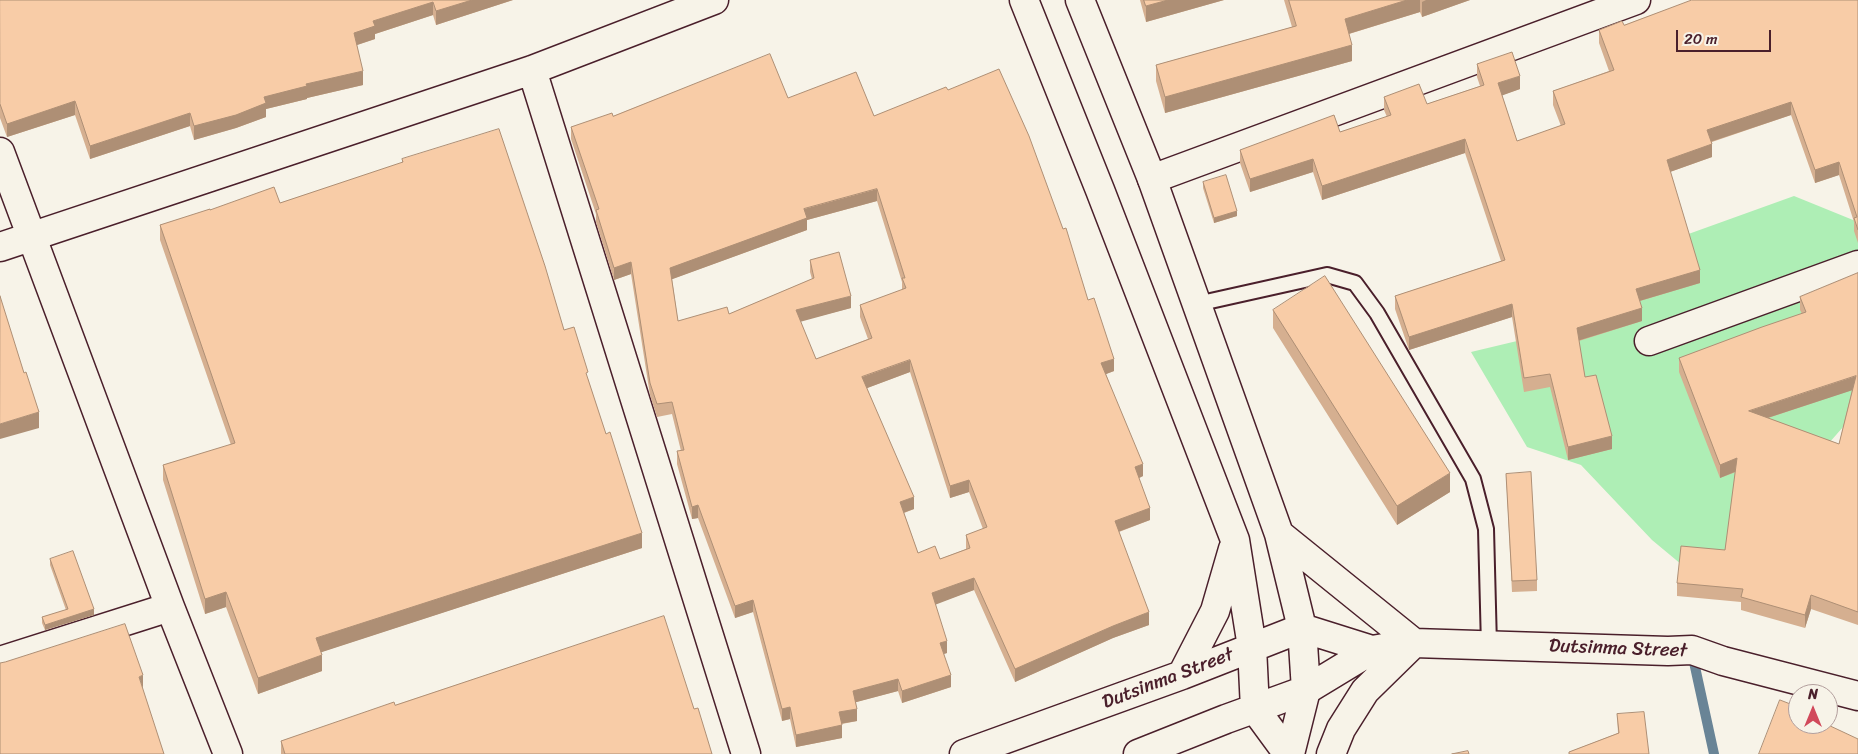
<!DOCTYPE html>
<html>
<head>
<meta charset="utf-8">
<style>
	body { margin:0 }
	#map { position:relative; width:1858px; height:754px; overflow:hidden; background:#f7f3e8; font-family:Sriracha,sans-serif }
	canvas { display:block }
	.north { position:absolute; left:1788px; top:684px; width:50px; height:50px; box-sizing:border-box; background:#f7f3e8; border:1px solid #b29e9c; border-radius:50%; rotate:0deg; font-size:14px; font-weight:700; line-height:20px; text-align:center; color:#4a1f2b }
	.north::after { content:''; display:block; margin:auto; width:18px; height:22px; background:#d1495b; clip-path:polygon(50% 0,100% 100%,50% 72%,0 100%) }
	.scale { position:absolute; left:1676px; top:30px; width:95px; height:22px; box-sizing:border-box; border:2px solid #4a1f2b; border-top:0; padding-left:6px; font-size:15px; line-height:18px; white-space:nowrap; color:#4a1f2b; -webkit-text-stroke:4px #f7f3e8; paint-order:stroke }
</style>
</head>
<body>
<div id="map">
<canvas width="1858" height="754"></canvas>
<div class="north">N</div>
<div class="scale">20 m</div>
</div>
<script>
const g = document.querySelector('canvas').getContext('2d');
g.lineJoin = 'round';
function paint(path, color) {
  g.fillStyle = color;
  g.fill(path, 'evenodd');
}
function stroke(path, color, width, dash) {
  g.strokeStyle = color;
  g.lineWidth = width;
  g.lineCap = dash ? 'butt' : 'round';
  g.setLineDash(dash || []);
  g.stroke(path);
}
function drawText(font, color, halo, rows, align = 'center') {
  g.font = font + ' Sriracha,sans-serif';
  g.lineWidth = 4.5;
  g.setLineDash([]);
  g.textBaseline = 'middle';
  g.strokeStyle = halo;
  g.fillStyle = color;
  for (const [text, x, y, turn = 0] of rows) {
    g.save();
    g.translate(x, y);
    g.rotate((+turn || 0) * Math.PI / 180);
    g.textAlign = isNaN(turn) ? turn : align;
    if (halo) g.strokeText(text, 0, 0);
    g.fillText(text, 0, 0);
    g.restore();
  }
}
paint(new Path2D(`
	M1794 196 1858 222V410L1705 584 1652 540 1581 465 1527 447 1471 352 1517 341 1594 268Z`), '#aeeeb5');
stroke(new Path2D(`
	M1692 653 1714 754`), '#698496', 10);
const service = new Path2D(`
	M1197 304 1327 275 1355 283 1377 313 1473 479 1486 529 1489 646`);
const minor = new Path2D(`
	M532 70 746 754
	M0 152 170 607 228 754
	M1152 179 1636 0
	M0 247 532 70 714 0
	M1649 341 1858 265
	M0 661 170 607
	M1255 709 1288 754
	M1290 754 1306 690`);
const tertiary = new Path2D(`
	M1024 0 1100 190 1235 540 1252 647 1255 709
	M1080 0 1152 179 1279 534 1302 628 1306 690
	M1279 534 1414 643 1365 691 1341 729 1331 754
	M1182 675 1215 611 1233 549
	M964 754 1182 675 1302 628 1372 650
	M1138 754 1226 719 1306 690 1372 650 1414 643 1668 651 1692 650 1723 661 1858 696`);
stroke(service, '#4a1f2b', 18);
stroke(minor, '#4a1f2b', 31);
stroke(tertiary, '#4a1f2b', 31);
stroke(service, '#f7f3e8', 14);
stroke(minor, '#f7f3e8', 28);
stroke(tertiary, '#f7f3e8', 28);
paint(new Path2D(`
	M0 0H513L436 25 433 15 375 34V39L357 45 363 85 307 98V99L266 109V117L236 128 194 140 190 126 90 159 75 115 7 137 0 118Z
	M1140 0H1224L1146 22Z
	M1284 0H1470L1422 17 1420 12 1349 34 1352 61 1165 113 1156 81V65L1292 27Z
	M1858 0V243L1854 231V222L1839 175 1815 183 1791 115 1712 142V157L1670 172 1700 283 1640 301 1642 321 1579 341 1585 377 1612 449 1568 460 1550 387 1524 392 1512 317 1409 350 1395 309V296L1501 261 1465 153 1322 200 1313 172 1250 192 1240 163V150L1340 132 1387 117 1384 110V97L1427 104 1480 86 1477 77V64L1520 89 1502 95 1517 141 1561 126 1553 105V91L1609 71 1599 43V30L1624 25Z
	M948 90 1088 300 1114 371 1106 374 1143 476 1139 478 1150 520 1119 532 1149 625 1113 638 1015 682 974 590 935 604 947 653 944 654 951 687 902 703 898 691 856 702 857 721 842 724V738L796 747 790 719 782 721 753 612 735 618 698 518 692 519 677 464V451H681L672 414 657 417 650 395 631 274 614 280 596 222V214L571 139V127L613 116 788 98 874 116ZM877 201 902 282V290L860 305V317L868 339 816 359 800 321 851 308 810 260V272L812 279 729 314 678 321 672 279 807 230V220ZM910 372 950 498 969 492 983 529 966 535V549L940 559 918 553 904 513 914 509 867 388Z
	M402 159 564 330 588 379 642 548 321 652 322 671 258 694 226 607 205 614 163 480V465L231 445 160 240V225L210 210 280 203 402 163Z
	M1203 182 1237 216 1214 223 1203 188Z
	M1858 273V625L1811 609 1805 628 1741 610V602L1677 596V583L1725 550 1736 472 1720 478 1679 372V358L1802 314 1800 310V297ZM1852 390 1839 444 1768 418Z
	M1273 310 1450 492 1397 525 1273 328Z
	M1506 474 1537 580V591L1512 592Z
	M50 559 94 615 45 630 42 623V617L66 610 50 565Z
	M395 705 694 709 712 754H281V741Z
	M1617 714 1649 754H1569V752L1618 733Z`), '#d5af90');
paint(new Path2D(`
	M472 0H513L436 25V11Z
	M1168 0H1224L1146 22V6Z
	M1407 0H1420V12L1345 35V19Z
	M1426 0H1470L1422 17V2Z
	M433 2V15L375 34V39L354 46V33L373 21Z
	M1352 45V61L1165 113V97Z
	M363 71V85L307 98V99L266 109V117L236 128 194 140V126L264 97 306 84Z
	M1520 76V89L1498 97V83Z
	M75 101V115L7 137V124Z
	M1791 102V115L1707 143V130Z
	M190 113V126L90 159V146Z
	M1465 139V153L1322 200V186Z
	M1712 144V157L1667 173V160Z
	M1313 159V172L1250 192V179Z
	M1839 162V175L1815 183V170Z
	M877 189V201L807 220V230L670 280V268L804 209Z
	M1237 211V216L1214 223V218Z
	M631 262V274L614 280V268Z
	M1700 270V283L1636 302V289Z
	M851 296V308L796 323V310Z
	M1512 304V317L1409 350V337Z
	M1642 308V321L1577 341V328Z
	M1114 359V371L1101 376V363Z
	M910 360V372L862 390V377Z
	M1856 376V389L1749 424V411Z
	M39 412V428L0 439V424Z
	M1612 436V449L1568 460V447Z
	M1737 458V471L1720 478V465Z
	M1143 464V476L1135 480V467Z
	M1450 473V492L1397 525V506Z
	M969 480V492L950 498V486Z
	M914 497V509L900 514V502Z
	M698 505V518L692 519V507Z
	M1150 508V520L1115 533V521Z
	M642 533V548L316 654V638Z
	M974 578V590L932 606V593Z
	M226 592V607L205 614V599Z
	M1811 595V609L1805 628V615Z
	M753 600V612L735 618V606Z
	M94 609V615L45 630V625Z
	M1149 612V625L1113 638 1015 682V669L1113 626Z
	M947 641V653L940 655V643Z
	M322 655V671L258 694V678Z
	M143 675V689L139 677Z
	M951 675V687L902 703V691Z
	M898 679V691L853 703V691Z
	M790 707V719L782 721V709Z
	M857 709V721L839 724V712Z
	M842 725V738L796 747V735Z`), '#ae8f75');
const building = new Path2D(`
	M0 0H472L436 11 433 2 373 21 375 26 354 33 363 71 306 84 307 86 264 97 266 103 236 115 194 126 190 113 90 146 75 101 7 124 0 104Z
	M1144 0H1168L1146 6Z
	M1289 0H1407L1345 19 1352 45 1165 97 1156 65 1296 26Z
	M1692 0H1858V230L1854 218 1857 217 1839 162 1815 170 1791 102 1707 130 1712 144 1667 160 1700 270 1636 289 1642 308 1577 328 1585 377 1596 375 1612 436 1568 447 1550 374 1524 378 1512 304 1409 337 1395 296 1505 260 1465 139 1322 186 1313 159 1250 179 1240 150 1334 115 1340 132 1391 115 1384 97 1419 84 1427 104 1484 85 1477 64 1512 52 1520 76 1498 83 1517 141 1565 124 1553 91 1614 70 1599 30 1622 21 1624 25Z
	M770 54 788 98 856 72 874 116 946 87 948 90 999 69 1029 136 1063 229 1066 228 1088 300 1094 298 1114 359 1101 363 1143 464 1135 467 1150 508 1115 521 1149 612 1113 626 1015 669 974 578 932 593 947 641 940 643 951 675 902 691 898 679 853 691 857 709 839 712 842 725 796 735 790 707 782 709 753 600 735 606 698 505 692 507 677 451 684 450 672 402 657 404 650 383 631 262 614 268 596 210 599 209 571 127 612 113 613 116ZM877 189 905 278H902L906 288 860 305 872 338 816 359 796 310 851 296 839 252 810 260 814 278 729 314 727 307 678 321 670 268 807 218 804 209ZM910 360 950 486 969 480 987 527 966 535 970 548 940 559 935 546 918 553 900 502 914 497 862 377Z
	M499 129 545 266 564 330 574 327 588 372 586 373 606 434 610 432 642 533 316 638 322 655 258 678 226 592 205 599 163 465 235 443 160 225 210 209V210L274 187 280 203 403 162 402 159Z
	M1226 175 1237 211 1214 218 1203 182Z
	M1858 273V612L1811 595 1805 615 1741 597 1743 589 1677 583 1681 546 1725 550 1737 458 1720 465 1679 358 1762 327 1806 312 1800 297ZM1856 376 1839 444 1749 411Z
	M1325 276 1450 473 1397 506 1273 310Z
	M0 296 24 373 26 372 39 412 0 424Z
	M1531 472 1537 580 1512 581 1506 474Z
	M73 551 94 609 45 625 42 617 68 609 50 559Z
	M664 616 694 709 698 708 712 754H285L281 741 394 702 395 705Z
	M125 624 143 675 139 677 164 754H0V663L5 662Z
	M1780 700 1798 707V724H1826L1858 739V754H1759Z
	M1644 712 1649 754H1569V752L1619 733 1617 714Z
	M1468 751 1469 754H1452Z`);
paint(building, '#f8cca7');
stroke(building, '#ae8f75', 1);
drawText('19px', '#4a1f2b', '#f7f3e8', [
	["Dutsinma Street",1618,649,2],
	["Dutsinma Street",1168,679,-21]
]);
</script>
</body>
</html>
